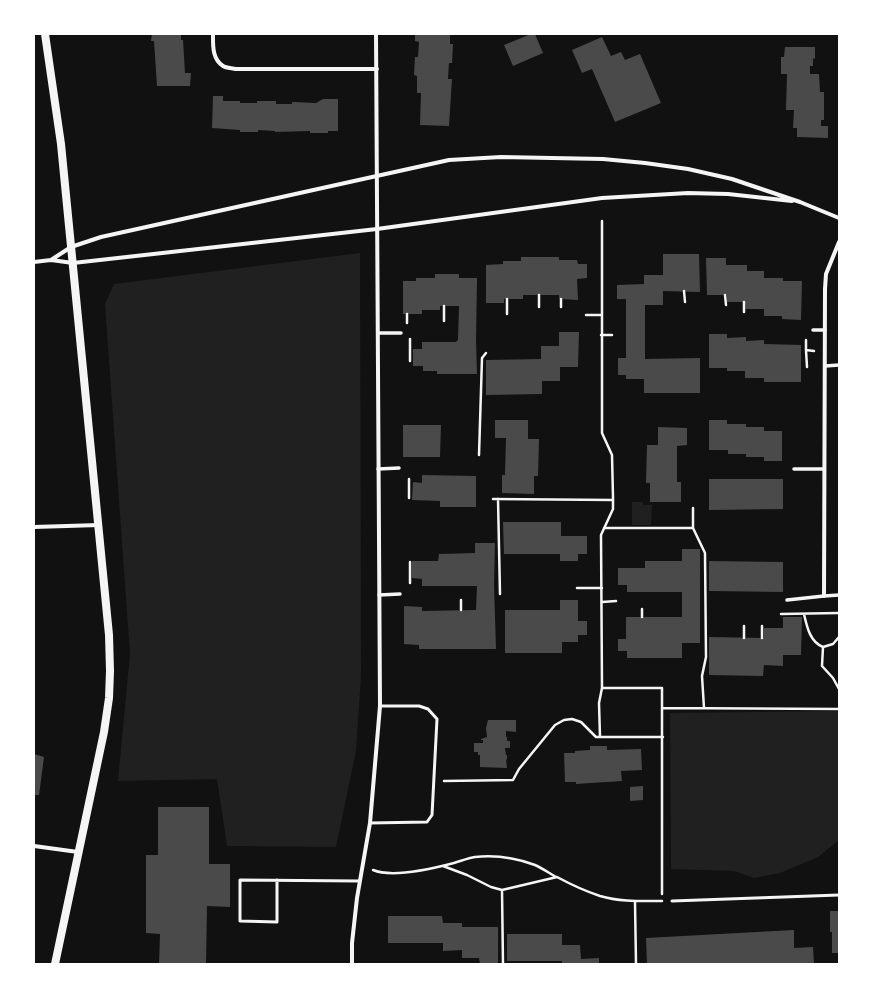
<!DOCTYPE html>
<html>
<head>
<meta charset="utf-8">
<style>
	body { margin:0 }
	#map { position:relative; width:873px; height:998px; overflow:hidden; background:#111; font-family:Raleway,sans-serif }
	canvas { display:block }
	.frame { position:absolute; inset:0; border:35px solid #fff; pointer-events:none }
</style>
</head>
<body>
<div id="map">
<canvas width="873" height="998"></canvas>
<div class="frame"></div>
</div>
<script>
const g = document.querySelector('canvas').getContext('2d');
g.lineJoin = 'round';
function paint(path, color) {
  g.fillStyle = color;
  g.fill(path, 'evenodd');
}
function stroke(path, color, width, dash) {
  g.strokeStyle = color;
  g.lineWidth = width;
  g.lineCap = dash ? 'butt' : 'round';
  g.setLineDash(dash || []);
  g.stroke(path);
}
paint(new Path2D(`
	M360 253 361 676 356 751 336 847 227 846 217 779 118 781 130 654 105 304 114 284Z
	M632 502H643V505H652L651 525H632Z
	M838 711 839 840 818 857 780 873 754 878 734 871 671 869 670 713Z`), '#202020');
paint(new Path2D(`
	M152 34H181V40H183L185 73H191L190 86H157L154 41H151Z
	M415 34H450V44H453L452 63H449L448 78V79H452L449 126 420 125 421 93H417V76L414 75 415 57H418L419 42 415 41Z
	M531 34H535L543 53 513 66 504 45Z
	M602 37 611 56 621 52 625 60 640 54 661 103 615 122 592 69 582 73 572 50Z
	M785 47H815V59L813 58V66H810V74H819L820 92H824V111H822H824V120H821V126H828V138L797 137V128H793L794 110H786L787 74H781V57H784Z
	M213 96H223V101H240V103H257V101H276V104H292V102L316 103 323 99H338V131H328V133H310V131L275 132V131L258 130V132H240V130L212 128Z
	M663 254H699L700 292 663 291V305H645V359L700 358V393H644V379H626V375H618V358H626V299H617V285L644 284V275H663Z
	M521 257H559V260H577L578 264H587V278L577 279 578 300 559 299V295H523V299H504V303H486V265L503 264V261H521Z
	M706 258H726V265H747V271H764V278H783V281H802L801 320 782 319V316H764V309H746L745 302H727V295H707Z
	M435 274H459V278H477L476 340 477 374H437V371H423V366H413V349H422V342H456L458 340 459 306H440V310H422V314H403V281H416V278H435Z
	M559 332H579L578 367H560V381H542V394L486 395V360L541 359V346H559Z
	M709 334H727V338L746 337V341L764 340V344L801 345V382H764V378H745V371H727V368H709Z
	M495 420H528V439H539L538 476H534V494L502 493V475H505L506 438H495Z
	M709 420H727V424H746V427H764V431H782V461H764V457H746V454H728V450H709Z
	M403 425H441L440 457H403Z
	M658 427 687 428V445L677 446V482H681V502H650V483H646L647 445H658Z
	M422 475 476 476V507H440V501L412 500 413 482 422 483Z
	M709 479H783V509L709 510Z
	M503 522H561V536H587V554H578V561H560V554H504Z
	M475 543H495L494 585 496 649H419V645L404 644V606L422 607V611L476 610 477 586H422V579L412 578V561H438L439 554 475 553Z
	M682 549H700V643H682V658H627V651H618V639H626V617H682V592H627V585H618V568H645V561H682Z
	M709 561 783 562V592L709 591Z
	M560 600H578V621H587V635H578V642H562V653H505V610H560Z
	M783 617H802L801 655H783V666L764 665 763 676 709 675V637L764 638V628H783Z
	M488 720H516V732L506 731V737H507V741H510V748H505L506 755H507V760L506 759 507 768 480 767V755H478V752H474V743H483V740H481V739L487 737 486 728Z
	M590 746H607V750L641 749 642 770 621 771 622 781 576 784V782H565L564 753H575V751L590 750Z
	M34 754 44 757 39 795H34Z
	M643 786V800L630 801V787Z
	M158 807H209V864H230V907L207 906 206 964H159L160 934 146 933V855H158Z
	M830 911H839V953H832V932H830Z
	M388 916H442L443 923H462V927H498V964H480L479 958H462V950L443 951V943H388Z
	M794 930V948L813 947 814 964H647L646 938Z
	M507 934H562V945H580L581 959 599 958V964H562V961H507Z`), '#4a4a4a');
stroke(new Path2D(`
	M602 221V433L612 455 613 497V509L601 535 602 688H662V894
	M684 291 685 302
	M725 295 726 305
	M507 299V314
	M744 302V312
	M444 306V321
	M539 307V295
	M561 307V299
	M407 314V323
	M586 315H602
	M601 335H612
	M410 339V361
	M806 340V350L814 351
	M806 350 807 367
	M479 455 482 358 486 353
	M409 479V498
	M493 499 613 500
	M498 499 500 594
	M604 528H693V508
	M693 528 705 553 706 657 702 676 704 708
	M410 562V583
	M577 588H602
	M461 600V610
	M602 602 616 601
	M642 609V617
	M781 614 839 613
	M804 614C807 627 810 642 823 647L833 644 839 637
	M744 626V638
	M762 626V638
	M823 647 822 666 833 678 839 689
	M663 708 839 709
	M600 737 599 703 602 688
	M444 781 513 780 519 769 555 725 564 720 572 719 581 722 596 737H663
	M443 866 467 875 491 887 502 890 557 877C570 884 585 891 600 896 620 902 641 901 662 901
	M373 870C392 878 435 868 454 863 461 861 468 858 475 857 494 855 516 858 535 865 542 868 549 873 556 877
	M502 890 503 964
	M635 902 636 964`), '#f5f5f5', 2.5);
stroke(new Path2D(`
	M370 823 427 822 432 815 437 719 428 709 419 706H380
	M277 880V922L240 921V880L359 881
	M672 901 839 895`), '#f5f5f5', 3);
stroke(new Path2D(`
	M813 330H825
	M378 333H401
	M825 366 839 365
	M378 469 399 468
	M794 469H824
	M379 595 400 594
	M787 600 824 596 839 595`), '#f5f5f5', 3.5);
stroke(new Path2D(`
	M213 34C213 45 212 59 223 66 226 68 232 68 236 69H377
	M51 260 71 247 101 237 449 160 501 157 603 159 645 163 688 169 732 179 800 202 839 218
	M34 262 51 260 73 263 377 229 602 198 688 193 728 194 792 201
	M34 527 99 525
	M824 596 825 289 826 274 839 242
	M34 846 78 852
	M352 964V943L357 898 370 823 380 706 376 34`), '#f5f5f5', 4);
stroke(new Path2D(`
	M45 34 61 144 109 635 110 671 109 698 104 732 55 964`), '#f5f5f5', 8);
</script>
</body>
</html>
